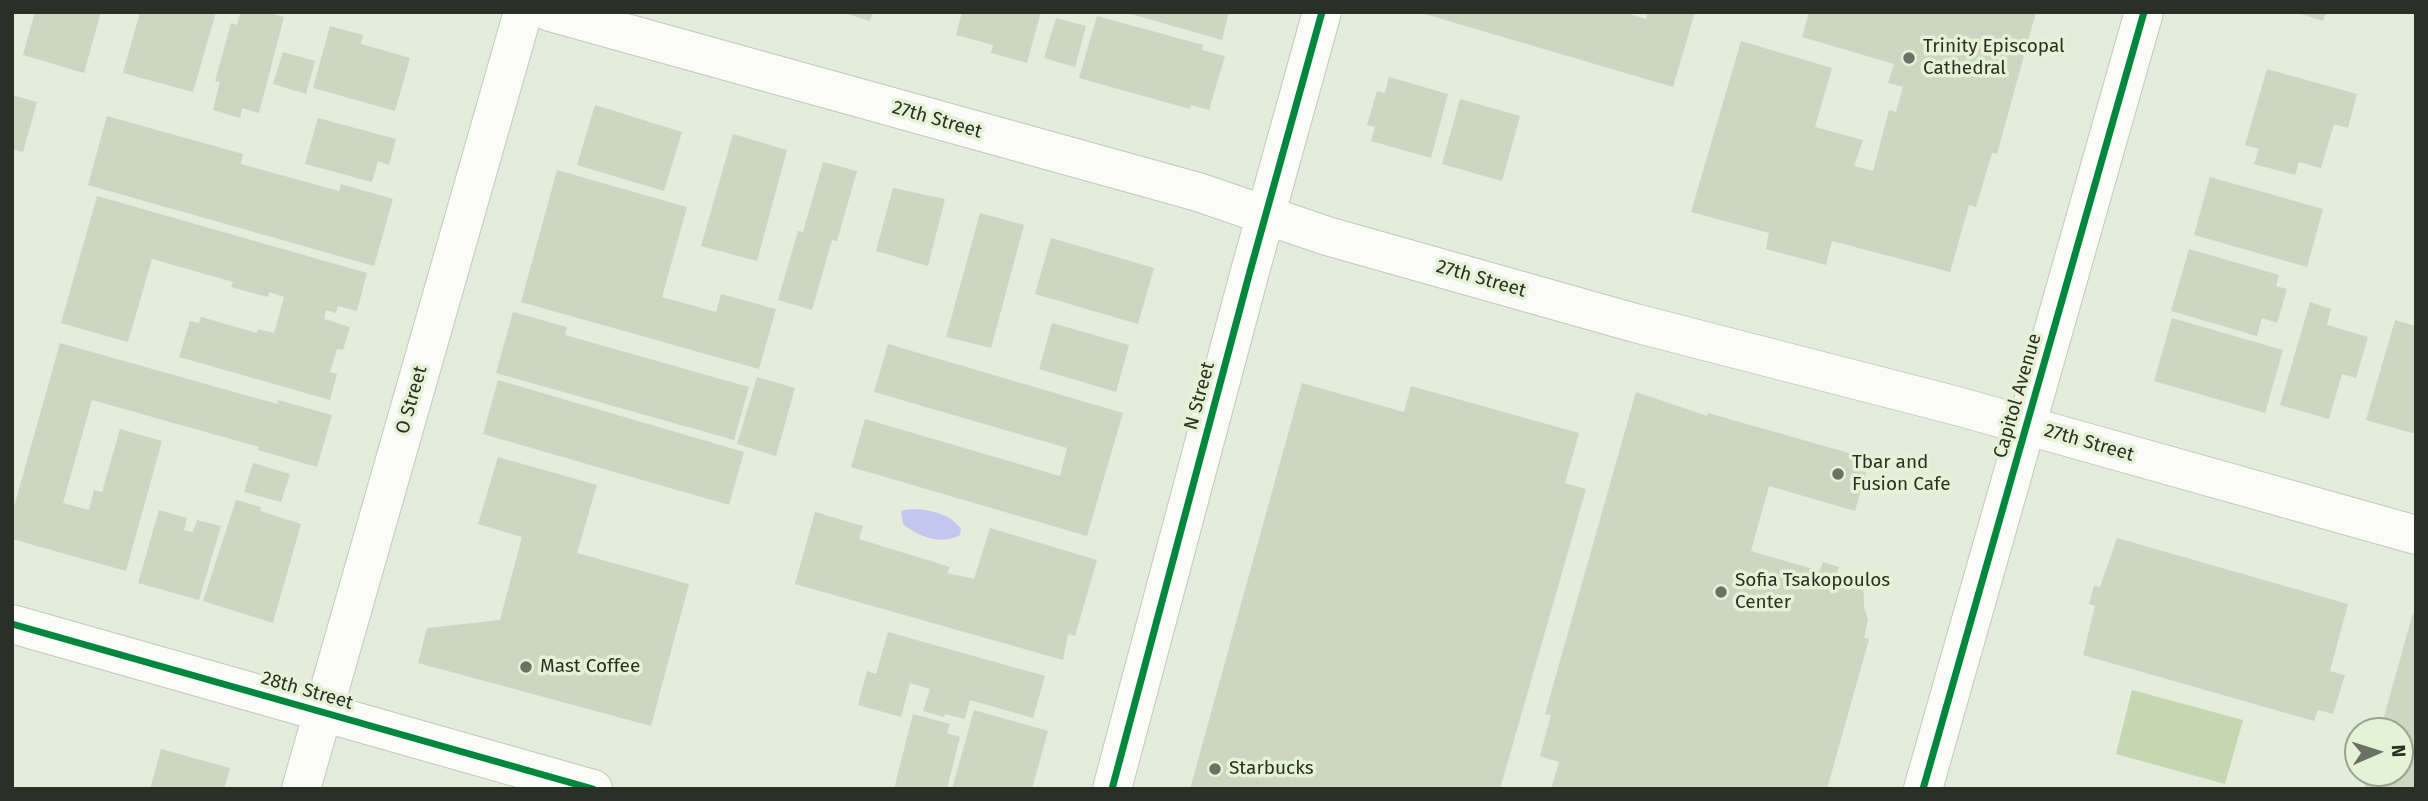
<!DOCTYPE html>
<html>
<head>
<meta charset="utf-8">
<style>
	body { margin:0 }
	#map { position:relative; width:2428px; height:801px; overflow:hidden; background:#e4ecdc; font-family:"Fira Sans",sans-serif }
	canvas { display:block }
	.frame { position:absolute; inset:0; border:14px solid #2a3025; pointer-events:none }
	.north { position:absolute; left:2344px; top:717px; width:70px; height:70px; box-sizing:border-box; background:#e4f3d5; border:2px solid #9aa58f; border-radius:50%; rotate:87deg; font-size:19px; font-weight:700; line-height:28px; text-align:center; color:#2a3025 }
	.north::after { content:''; display:block; margin:auto; width:24px; height:32px; background:#6b7265; clip-path:polygon(50% 0,100% 100%,50% 72%,0 100%) }
</style>
</head>
<body>
<div id="map">
<canvas width="2428" height="801"></canvas>
<div class="frame"></div>
<div class="north">N</div>
</div>
<script>
const g = document.querySelector('canvas').getContext('2d');
g.lineJoin = 'round';
function paint(path, color) {
  g.fillStyle = color;
  g.fill(path, 'evenodd');
}
function stroke(path, color, width, dash) {
  g.strokeStyle = color;
  g.lineWidth = width;
  g.lineCap = dash ? 'butt' : 'round';
  g.setLineDash(dash || []);
  g.stroke(path);
}
function drawText(font, color, halo, rows, align = 'center') {
  g.font = font + ' "Fira Sans",sans-serif';
  g.lineWidth = 7;
  g.setLineDash([]);
  g.textBaseline = 'middle';
  g.strokeStyle = halo;
  g.fillStyle = color;
  for (const [text, x, y, turn = 0] of rows) {
    g.save();
    g.translate(x, y);
    g.rotate((+turn || 0) * Math.PI / 180);
    g.textAlign = isNaN(turn) ? turn : align;
    if (halo) g.strokeText(text, 0, 0);
    g.fillText(text, 0, 0);
    g.restore();
  }
}
paint(new Path2D(`
	M2132 690 2243 720 2225 784 2116 754Z`), '#c5d6b3');
paint(new Path2D(`
	M916 509C934 511 950 514 961 529L960 535C942 546 917 536 903 524L901 512 904 510Z`), '#c3c6ef');
paint(new Path2D(`
	M35 12H101L84 73 23 55Z
	M140 12H216L193 92 123 73Z
	M241 12H266L284 17 259 113 242 108 240 118 213 110 220 82 215 81 231 23 237 25Z
	M841 12H873L870 21Z
	M962 12H1041L1027 63 991 53 993 45 956 35Z
	M1124 12H1229L1222 40Z
	M1418 12H1623L1646 19 1648 12H1695L1673 87Z
	M1809 12H2036L1997 154 1992 153 1976 207 1969 205 1950 272 1832 241 1826 265 1766 249 1769 233 1691 212 1741 41 1832 68 1815 127 1863 140 1854 166 1873 171 1889 110 1896 112 1903 87 1888 83 1894 64 1802 37Z
	M2295 12H2326L2323 21Z
	M1097 16 1203 45 1202 50 1225 56 1209 110 1191 105 1190 109 1079 78Z
	M1056 18 1086 26 1075 67 1044 58Z
	M330 26 363 35 361 44 410 58 395 111 313 88Z
	M283 52 315 61 306 94 273 84Z
	M2267 69 2357 94 2348 128 2334 124 2321 168 2299 162 2295 175 2254 164 2259 149 2245 145Z
	M1389 77 1448 94 1431 158 1371 141 1375 127 1367 125 1377 91 1385 93Z
	M12 95 37 102 23 152 12 149Z
	M1460 99 1520 116 1502 181 1442 164Z
	M595 105 682 132 664 191 577 165Z
	M107 116 243 154 241 164 339 191 341 184 393 199 374 266 88 185Z
	M318 118 396 139 389 165 378 161 372 182 305 164Z
	M733 134 787 150 757 261 701 246Z
	M823 162 857 171 837 241 832 240 812 310 778 300 798 231 803 232Z
	M557 170 687 207 662 297 716 312 721 294 776 309 759 369 521 302Z
	M2210 177 2323 209 2307 267 2194 235Z
	M893 188 945 199 928 266 876 251Z
	M97 196 367 273 357 311 338 306 336 313 326 310 324 319 350 327 343 350 337 349 330 372 337 374 330 400 179 357 190 321 199 323 201 317 257 333 258 329 274 333 284 297 269 292 268 297 231 287 233 282 152 259 128 342 61 323Z
	M980 213 1024 225 991 348 946 337Z
	M1051 238 1154 268 1138 324 1035 294Z
	M2189 249 2279 275 2276 286 2287 289 2277 323 2262 318 2257 336 2171 311Z
	M2310 302 2331 309 2327 325 2368 337 2356 378 2342 374 2329 419 2280 405Z
	M513 312 567 327 565 335 749 387 734 440 496 373Z
	M2172 318 2283 350 2265 413 2154 381Z
	M2395 320 2416 326V434L2366 420Z
	M1052 323 1129 345 1116 392 1039 369Z
	M60 343 277 404 278 400 332 415 317 467 258 450 259 447 92 400 63 503 89 510 94 490 102 492 120 429 162 441 126 571 12 539V514Z
	M888 344 1123 413 1087 536 851 467 865 419 1060 476 1067 448 874 392Z
	M757 377 795 388 776 456 737 444Z
	M498 380 744 452 729 505 483 434Z
	M1302 383 1404 412 1411 386 1579 433 1565 483 1586 489 1500 789H1190Z
	M1636 392 1707 416 1708 413 1870 459 1855 511 1769 486 1751 551 1820 571 1823 562 1839 567 1836 576 1863 575 1864 607 1868 620 1864 638 1869 639 1827 789H1551L1559 762 1540 756 1551 715 1545 714Z
	M498 457 597 485 577 553 689 584 651 726 418 663 427 628 500 620 522 537 478 524Z
	M253 463 290 474 281 502 244 492Z
	M236 500 261 507 260 511 301 524 273 623 203 601Z
	M159 510 187 518 184 530 193 532 197 520 221 526 199 600 138 583Z
	M815 512 863 526 859 539 950 567 947 573 974 579 990 528 1097 560 1075 636 1068 634 1063 660 795 584Z
	M2117 538 2348 604 2330 671 2345 675 2333 714 2318 710 2314 721 2083 655 2095 606 2089 604 2094 586 2100 587Z
	M2413 613 2416 614V789H2364L2368 773H2400V731H2380Z
	M888 632 1045 676 1033 718 970 700 965 719 945 714 944 717 923 711 930 689 910 683 901 717 858 705 867 671 876 674Z
	M974 710 1048 731 1032 789H952Z
	M913 714 950 724 947 733 960 737 947 789H894Z
	M161 749 230 768 224 789H150Z`), '#ccd6c3');
const minor = new Path2D(`
	M550 12 1198 192 1327 236 1635 323 1957 406 2416 535
	M12 624 593 789
	M301 789 523 12
	M1112 789 1249 275 1322 12
	M1923 789 2144 12`);
stroke(minor, '#c2c8bb', 40);
stroke(minor, '#fbfcfa', 38);
stroke(new Path2D(`
	M12 624 593 789
	M1112 789 1249 275 1322 12
	M1923 789 2144 12`), '#00873e', 7);
for (const [x, y, r, color] of [
	[1909,58,7,"#6b7265"],
	[1838,474,7,"#6b7265"],
	[1721,592,7,"#6b7265"],
	[526,667,7,"#6b7265"],
	[1215,769,7,"#6b7265"]
]) {
  const dot = new Path2D();
  dot.arc(x, y, r, 0, 2 * Math.PI);
  g.fillStyle = color;
  g.fill(dot);
  stroke(dot, '#e4f3d5', 2.5);
}
drawText('19px', '#2a3025', '#e4f3d5', [
	["Trinity Episcopal",1923,47],
	["Cathedral",1923,69],
	["Tbar and",1852,463],
	["Fusion Cafe",1852,485],
	["Sofia Tsakopoulos",1735,581],
	["Center",1735,603],
	["Mast Coffee",540,667],
	["Starbucks",1229,769]
], 'left');
drawText('19px', '#2a3025', '#e4f3d5', [
	["27th Street",937,120,16],
	["27th Street",1481,279,16],
	["N Street",1200,396,-75],
	["Capitol Avenue",2018,396,-74],
	["O Street",412,400,-74],
	["27th Street",2089,443,16],
	["28th Street",307,691,16]
]);
</script>
</body>
</html>
